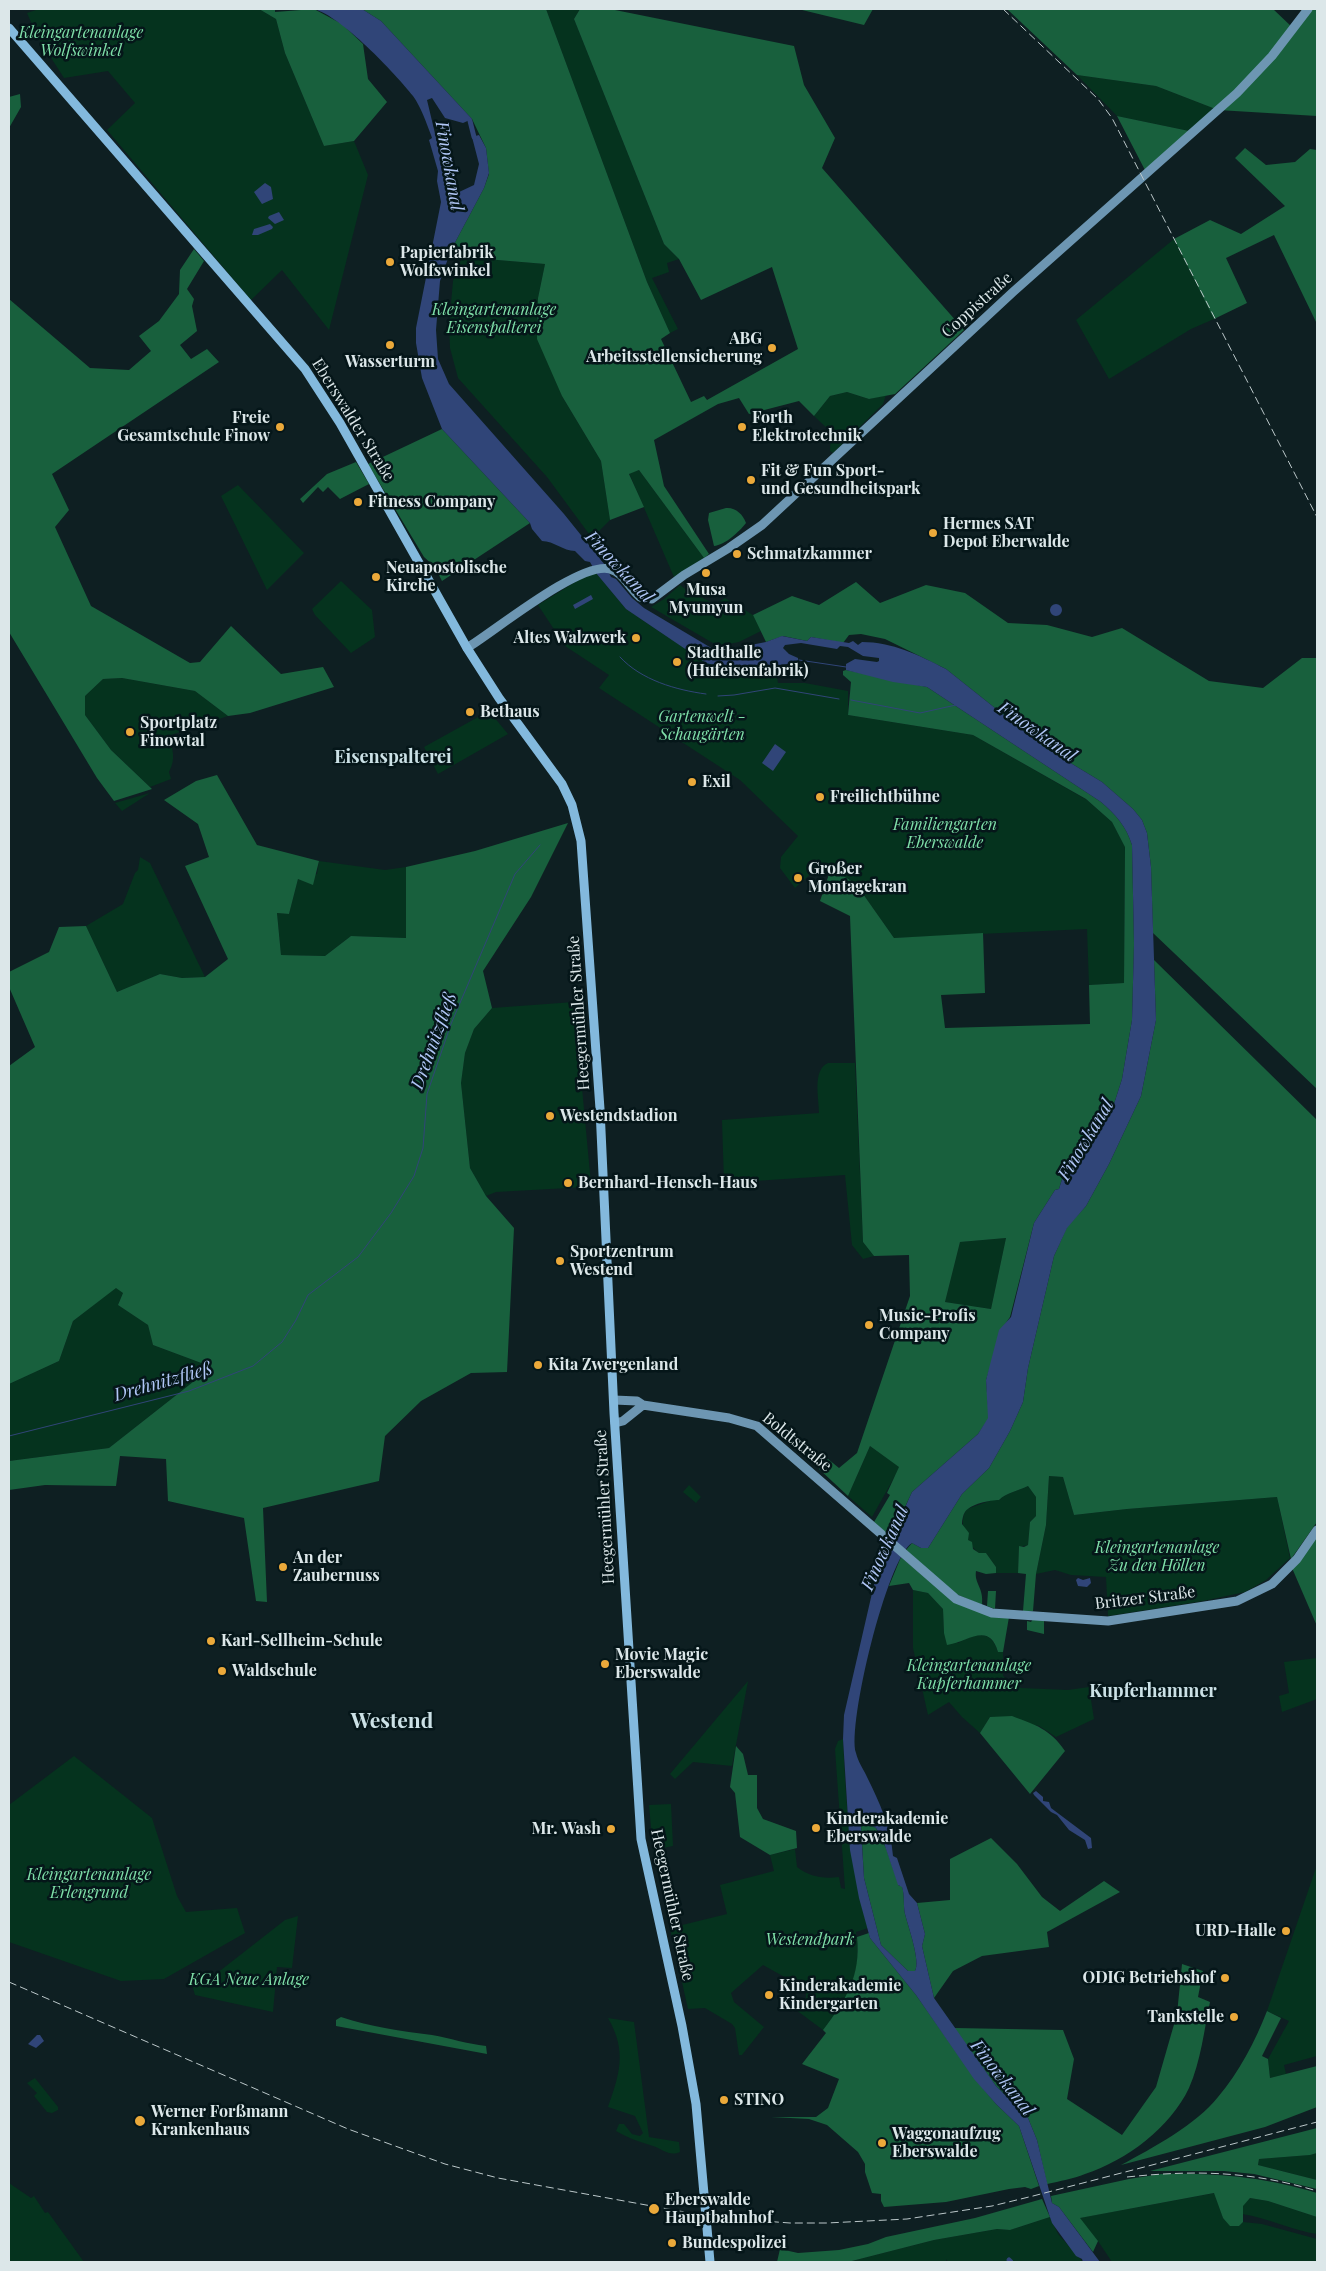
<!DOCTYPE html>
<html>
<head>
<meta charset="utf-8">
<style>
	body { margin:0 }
	#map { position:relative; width:1326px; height:2271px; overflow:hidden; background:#0e1f22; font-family:"Playfair Display",serif }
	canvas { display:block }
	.frame { position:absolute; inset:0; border:10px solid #dce7e9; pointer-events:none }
</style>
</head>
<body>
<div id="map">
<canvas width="1326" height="2271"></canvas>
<div class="frame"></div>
</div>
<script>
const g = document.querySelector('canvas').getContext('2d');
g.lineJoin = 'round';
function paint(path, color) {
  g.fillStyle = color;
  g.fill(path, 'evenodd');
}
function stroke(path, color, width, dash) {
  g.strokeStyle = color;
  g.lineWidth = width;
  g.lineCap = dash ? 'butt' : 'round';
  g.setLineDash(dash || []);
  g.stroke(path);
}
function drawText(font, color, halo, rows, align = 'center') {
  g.font = font + ' "Playfair Display",serif';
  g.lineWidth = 5;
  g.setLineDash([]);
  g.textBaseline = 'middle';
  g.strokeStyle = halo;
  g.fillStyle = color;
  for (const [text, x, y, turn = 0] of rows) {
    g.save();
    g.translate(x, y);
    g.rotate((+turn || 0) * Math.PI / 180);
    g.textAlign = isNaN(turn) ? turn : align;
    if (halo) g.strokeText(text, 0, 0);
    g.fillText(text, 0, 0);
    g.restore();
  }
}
paint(new Path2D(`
	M39 9H259L276 19 285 53 324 146 354 141 368 175 329 330 282 270 251 300 107 130 135 103 108 71 64 78 37 36 27 13Z
	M546 9H580L574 19 664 244 679 259 667 263 669 272 652 278 678 329 670 333 647 282Z
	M1077 75 1156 86 1218 110 1194 132 1117 116Z
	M1174 239 1214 319 1191 329 1109 379 1076 320Z
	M462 257 545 264 538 298 562 396 601 461 610 520 592 538 547 477 458 378 450 348 449 325 453 281Z
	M847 392 869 399 886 395 883 404 833 453 830 451 831 432 814 416 830 396Z
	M639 470 704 558 674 577 629 473Z
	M238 485 304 553 267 590 221 496Z
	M596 573 626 609 669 638 754 668 775 665 778 683H805L848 691V715L973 735 1087 800 1112 822 1125 846 1124 983 1089 985 1087 929 894 938 856 884 823 863 795 888 780 868 781 857 798 836 740 780 599 688 609 675 565 646 538 605 585 576Z
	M341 581 372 610 375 637 351 653 315 615 312 609Z
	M680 585 688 591 715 604 725 598 753 615 761 631 739 642 718 646 651 607 664 599Z
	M122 678 195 691 228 716 168 736C173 750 176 758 169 772L171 779 150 787 111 750 85 715V696L103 679Z
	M489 711 508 734 438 774 424 747Z
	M150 793 122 811 115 803Z
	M140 857 150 863 205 977 182 978 160 974 117 992 86 926 123 904 135 873 138 870Z
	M319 861 385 870 406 867V938L351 936 325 956 281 955 277 913 289 914 298 879 317 874Z
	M574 1002 591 1184 586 1187 496 1192 486 1196 470 1168 461 1083 465 1053 474 1029 492 1008Z
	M828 1063H855L863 1242 874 1256 863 1259 852 1245 845 1175 724 1183 722 1120 819 1113C819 1098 812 1070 828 1063Z
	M1006 1238 991 1309 945 1302 960 1242Z
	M116 1287 123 1293 118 1305 148 1325 153 1345 212 1367 109 1448 9 1461V1384L59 1361 73 1321Z
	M870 1446 900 1467 872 1517 848 1496Z
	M1049 1476 1063 1477 1074 1515 1127 1509 1277 1497 1290 1558 1266 1580 1245 1592 1203 1601 1108 1616 1106 1577 1071 1575 1055 1570 1036 1574 1046 1525Z
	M689 1485 701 1497 696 1503 683 1492Z
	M1028 1486 1036 1497V1516L1030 1522 1028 1545 1019 1547 1018 1573H996V1567L986 1553H979C967 1544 957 1523 967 1509L992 1500H999C1006 1493 1018 1491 1028 1486Z
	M913 1590 928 1593 943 1609 944 1633 958 1643C976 1633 991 1629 998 1652H1003V1676L1021 1688 1068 1690 1089 1687 1094 1719 1056 1737 1039 1726 990 1717 980 1733 962 1717 949 1702 928 1715 913 1648Z
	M1317 1658V1699L1282 1712 1279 1696 1289 1693 1284 1662Z
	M748 1681 732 1766 693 1762 675 1779 670 1774Z
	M843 1739C846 1804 850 1866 868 1928L856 1932C863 1974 848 1998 823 2030L784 2001 802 2011 806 1997V1989L763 1965 731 1993 734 2002 764 2027 742 2055H739L735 2028 732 2024 705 2008 688 2009 670 1928 727 1914 720 1885 774 1871 770 1855 795 1849 797 1867C810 1877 823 1879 839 1877L841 1888 845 1889 835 1749 838 1741Z
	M74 1756 152 1818 177 1896 186 1912 237 1908 245 1933 164 1979 121 1981 9 1942V1805Z
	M671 1804 673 1846 653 1850 649 1805Z
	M1317 1865V2056L1284 2065 1286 2074 1270 2078 1268 2059 1289 2021 1267 2011Z
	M298 1916 292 1968 277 1967 273 2012 195 1995 192 1985 221 1970 285 1920Z
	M608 2018 634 2022 649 2137 679 2142 680 2152C669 2157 663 2149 653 2146 638 2141 630 2139 616 2131L619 2124H624L632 2134 640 2136 643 2133 635 2116 608 2107C620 2073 627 2051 608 2018Z
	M35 2078 58 2107V2110L52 2113 47 2112 34 2096 37 2093 27 2083Z
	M1317 2153V2180L1258 2165 1259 2159 1309 2155Z
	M9 2183 31 2198 34 2196 45 2213 48 2212 84 2262H9Z
	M1215 2193 1223 2218 1239 2226 1243 2222 1262 2224 1317 2239V2262H1112L1098 2241 1079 2218Z
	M1250 2198 1268 2201 1317 2217V2234C1291 2230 1268 2218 1242 2214L1243 2205Z
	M1050 2217 1058 2234 1083 2262H948L946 2259V2262H848L934 2240 997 2229 1010 2230Z`), '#05331e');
paint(new Path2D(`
	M259 9H275V12L314 9 342 24 363 44 368 79 387 102 354 141 324 146 285 53 276 19Z
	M362 9H546L647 282 670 333 661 339 691 402 704 396 707 400 798 349 772 267 701 300 679 259 664 244 574 19 580 9H610L794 46 804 85 835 138 822 168 964 330 895 394 869 399 847 392 830 396 814 416 799 401 749 414 739 398 718 404 654 440 664 486 709 554 704 558 639 470 629 474 644 507 610 520 601 461 562 396 537 339 538 298 545 264 462 257 451 250 484 188 489 174 486 148 472 119 381 21Z
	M798 9H873L864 25Z
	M1007 9H1273L1293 28 1308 9H1317V116L1218 110 1156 86 1077 75Z
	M20 94 21 107 9 128V97Z
	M1117 116 1194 132 1147 174Z
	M1245 148 1266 165 1295 162 1310 149 1317 150V324L1274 235 1226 258 1247 303 1214 319 1174 239 1210 220 1241 234 1285 206 1235 158Z
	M194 249 204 261 187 289 194 299 192 306 197 331 180 345 191 359 207 349 219 362 52 474 69 510 55 527 91 606 190 663 200 662 231 626 281 674 323 667 334 687 250 713 228 716 195 691 122 678 103 679 85 696V715L111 750 152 789 114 801 97 778 9 632V299L90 368 129 370 151 351 139 336 159 321 179 294 180 270Z
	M442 429 530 523 442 581 435 567 424 557 368 464Z
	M356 462 369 484 340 499 328 487 323 492 318 487 303 503 300 499 327 474Z
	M726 508C735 507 743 514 746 523 739 532 725 545 714 546L708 520 709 513Z
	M856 582 880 603 926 585 965 593 1008 623 1047 625 1092 637 1122 628 1209 681 1263 688 1302 658H1316L1317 656V1089L1153 933 1151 867 1147 833 1142 820 1133 809 1102 782 1044 747 946 669 885 639 861 634 849 635 843 643 811 637 807 641 783 636 766 642 753 615 792 596 819 605Z
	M846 670 927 687 1101 802C1116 815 1126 826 1132 845L1134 944 1132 1020 1122 1079 1114 1104 1089 1143 1063 1176 1059 1189 1055 1190 1034 1223 1010 1317 1003 1327 986 1380 989 1418 978 1434 912 1492 891 1537 874 1522 890 1495 887 1493 899 1467 870 1446 848 1496 819 1469 828 1459 839 1468 857 1453 910 1296 909 1255 874 1256 863 1242 850 916 820 901 831 868 856 884 894 938 983 933 985 993 941 995 945 1028 1090 1024 1089 985 1124 983 1125 847 1112 822 1086 799 973 735 848 715 851 682 843 675V671ZM1006 1238 991 1309 945 1302 960 1242Z
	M217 775 257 845 319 861 313 885 298 879 289 914 277 913 281 955 325 956 351 936 406 938V867L475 851 568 823 531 897 483 971 492 1008 474 1029 465 1053 461 1083 470 1168 486 1196 514 1228 507 1372 471 1373 421 1401 385 1436 379 1481 263 1508 267 1602 256 1601 244 1518 168 1501 166 1459 120 1456 116 1486 45 1485 9 1490V1461L109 1448 212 1367 153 1345 148 1325 118 1305 123 1293 116 1288 73 1321 59 1361 9 1384V1066L35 1047 9 987V972L49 952 59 927 86 926 117 992 160 974 182 978 205 977 228 959 185 866 209 857 198 824 164 800 196 781Z
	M1154 960 1317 1120V1522L1291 1559 1277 1497 1127 1509 1074 1515 1063 1477 1049 1476 1046 1525 1036 1574 1033 1611H1023L1026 1574 1018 1573 1019 1546 1024 1547 1028 1545 1030 1522 1036 1516V1497L1028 1486C1018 1491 1006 1493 999 1500 990 1500 970 1504 965 1512 963 1515 962 1520 962 1524L969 1533 968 1540 972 1542 973 1549 979 1553H986L996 1567V1573L986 1574 976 1571C974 1584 984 1587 982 1605L956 1594 906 1550 912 1543 921 1548H928L962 1494 989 1468 1010 1431 1023 1402 1028 1368 1054 1256 1067 1227 1086 1206 1109 1164 1141 1096 1156 1020Z
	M1317 1534V1626L1292 1568Z
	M901 1557C935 1586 963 1614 1009 1617L1003 1652H998C989 1621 968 1642 947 1645L944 1633 943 1609 928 1593 913 1590 909 1583 889 1586Z
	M988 1591H996L995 1609 987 1606Z
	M1033 1619 1044 1620V1634L1027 1630V1621L1031 1622Z
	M1012 1716C1036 1725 1050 1729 1065 1751L1030 1794 980 1733 990 1717Z
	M736 1746 743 1754 748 1775H757V1808L763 1819 796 1831 797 1848 770 1855 740 1837 735 1793 730 1787Z
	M865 1822 876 1828 886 1848 899 1886H902C905 1896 903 1905 905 1914 908 1926 921 1962 915 1971H908L881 1945 864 1878 861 1825Z
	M991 1838 1017 1864 1042 1897 1060 1911 1104 1881 1120 1892 1047 1932 1049 1947 982 1956 953 1971 934 1998 922 1946 925 1934 917 1903 950 1900V1859Z
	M869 1933 870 1938 916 1995 975 2079 996 2104 1019 2126 1039 2186 1031 2189 1025 2187 1009 2189 946 2202 884 2207 881 2201V2194L872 2193 865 2172V2164L858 2152 827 2125 809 2119 771 2117H816L828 2108 839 2079 802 2064 826 2033 823 2030C846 2000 861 1976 857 1937Z
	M1182 1964 1203 1971 1198 1997 1210 2002C1204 2030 1201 2061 1189 2088 1170 2128 1127 2160 1085 2174 1073 2179 1060 2181 1047 2184L1037 2140 1028 2118 996 2086 954 2028 1063 2030 1074 2059 1067 2099 1122 2135 1156 2087 1177 2014Z
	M1267 2011 1281 2018 1262 2056 1268 2059 1270 2078 1317 2066V2107L1265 2127 1121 2165C1151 2149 1197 2124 1218 2097 1239 2072 1255 2042 1267 2011Z
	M341 2017C371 2027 401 2031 432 2035 450 2038 467 2044 486 2046L487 2054 336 2026V2020Z
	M1317 2128V2153L1310 2155 1259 2159 1258 2165 1317 2180V2189L1254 2174 1224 2171H1150Z
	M1161 2174C1218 2173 1263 2177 1317 2193V2217L1268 2201 1250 2198 1243 2206V2222L1239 2226H1230L1223 2218 1214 2193 1080 2218 1098 2241 1093 2252 1059 2207 1052 2203 1051 2196 1129 2179Z
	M1042 2199 1050 2217 1010 2230 997 2229 934 2240 848 2262H777L780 2249 798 2253 839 2250 868 2244 886 2237 975 2218Z`), '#18603d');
paint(new Path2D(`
	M314 9H362L381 21 472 119 463 123 445 118 432 98 427 100 443 167H441L448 179 452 192 457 193 474 185 479 164 472 137 479 135 486 148 489 173 484 188 451 250 440 281 436 330 438 359 449 384 564 514 605 565 611 577 616 579 632 598 644 608 713 649 725 650 766 642 782 636 807 641 811 637 849 643 853 641 858 645 862 642C892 642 919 655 946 669L1044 747 1102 782 1133 809 1142 820 1147 833 1151 867 1156 1020 1141 1096 1109 1164 1086 1206 1067 1228 1054 1256 1028 1368 1023 1402 1010 1431 989 1468 962 1494 928 1548H921L912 1543C887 1558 847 1725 856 1753 858 1762 864 1770 867 1777 880 1803 891 1828 893 1856L897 1858 909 1894 917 1903 925 1934 922 1946 934 1998 996 2086 1028 2118 1037 2140 1052 2203 1059 2207 1100 2262H1083L1082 2259 1076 2256 1052 2223 1019 2126 996 2104 974 2079 916 1995 870 1938 859 1898 850 1850 843 1739 844 1715 878 1567 912 1492 978 1434 988 1418 986 1380 999 1330 1011 1317 1034 1223 1055 1190 1059 1189 1063 1176 1089 1143 1114 1104 1122 1079 1132 1020 1134 944 1132 845C1126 826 1116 815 1101 802L927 687 893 682 846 670V664L855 659 877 662 879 661V658L863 656 848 647 840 646 837 649 801 643 785 645 783 648 789 654 798 658V663C767 666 736 672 706 663L626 609 596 573 590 562 585 561 575 551C563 551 554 541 542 541L532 529 530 523 442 429 422 378 416 343V328L441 202 437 181 438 171 429 140 432 138 431 135C426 122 421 107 413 96 395 73 341 16 314 9ZM865 1823 876 1828 883 1840 898 1885 902 1887C905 1896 903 1905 905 1914 908 1926 921 1962 915 1971H908L881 1945 864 1878 861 1828V1825Z
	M265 183 271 187 273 199 262 204 254 192Z
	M279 212 284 220 275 224 268 218 269 216Z
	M270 224 273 227 272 229 258 235H252L254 229Z
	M591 595 593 599 575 609 573 605Z
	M1050 610a6 6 0 1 1 12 0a6 6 0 1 1-12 0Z
	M775 744 786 752 773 771 762 763Z
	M1078 1578 1083 1580 1090 1578 1091 1583 1087 1587 1078 1586 1076 1580Z
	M1036 1791 1043 1797V1801L1049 1802 1051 1808 1091 1838 1092 1848 1088 1849 1085 1840 1069 1830 1057 1815 1051 1812 1034 1795 1033 1793Z
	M37 2035H40L44 2041 36 2048 28 2044Z`), '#304578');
stroke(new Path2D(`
	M620 657C641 680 676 690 706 694
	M799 660 846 667
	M718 696 734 695 775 688 839 699
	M851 700 920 713 956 705
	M9 1436 189 1391 253 1366 282 1342 296 1320 308 1295 358 1257 391 1213 414 1176 423 1148 427 1094 451 1024 515 874 540 845`), '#304578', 1);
stroke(new Path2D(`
	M470 121 474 137
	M1009 2260 1011 2262`), '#304578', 5);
stroke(new Path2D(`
	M467 648C495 631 580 561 610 569 623 572 630 589 640 597L652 599 684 575 729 548 762 525 1013 292 1237 93 1272 56 1308 9
	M614 1400 637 1401 643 1405 729 1418 757 1426 956 1599 992 1613 1108 1621 1237 1601 1272 1584 1297 1559 1317 1530
	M615 1423 623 1421 643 1405`), '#6d96b2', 9);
stroke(new Path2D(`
	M9 28 305 369 340 423 467 648 499 698 562 784 572 805 581 841 600 1109 614 1413 641 1839 682 2026 696 2104 710 2262`), '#83b9dd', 9);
stroke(new Path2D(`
	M1003 9 1098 99 1112 118 1317 517
	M9 1982 348 2129 445 2164 498 2178 679 2211 722 2218 790 2223H827L907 2219 992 2206 1033 2196 1317 2122
	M1127 2177C1195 2170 1251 2171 1317 2191`), '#bcc8ca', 1, [8, 4]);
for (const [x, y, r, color] of [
	[390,262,5,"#eba93a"],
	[390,345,5,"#eba93a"],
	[772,348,5,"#eba93a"],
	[280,427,5,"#eba93a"],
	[742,427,5,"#eba93a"],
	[751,480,5,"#eba93a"],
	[358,502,5,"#eba93a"],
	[933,533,5,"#eba93a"],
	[737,554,5,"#eba93a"],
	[706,573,5,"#eba93a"],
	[376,577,5,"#eba93a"],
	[636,638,5,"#eba93a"],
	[677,662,5,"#eba93a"],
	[470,712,5,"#eba93a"],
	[130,732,5,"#eba93a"],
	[692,782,5,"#eba93a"],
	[820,797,5,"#eba93a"],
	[798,878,5,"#eba93a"],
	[550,1116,5,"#eba93a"],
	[568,1183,5,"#eba93a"],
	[560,1261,5,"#eba93a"],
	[869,1325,5,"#eba93a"],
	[538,1365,5,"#eba93a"],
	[283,1567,5,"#eba93a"],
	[211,1641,5,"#eba93a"],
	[605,1664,5,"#eba93a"],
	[222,1671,5,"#eba93a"],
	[816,1828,5,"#eba93a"],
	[611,1829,5,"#eba93a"],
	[1286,1931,5,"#eba93a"],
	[1225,1978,5,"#eba93a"],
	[769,1995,5,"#eba93a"],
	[1234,2017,5,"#eba93a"],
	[724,2100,5,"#eba93a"],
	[140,2121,6,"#eba93a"],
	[882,2143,5,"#eba93a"],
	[654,2209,6,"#eba93a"],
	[672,2243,5,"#eba93a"]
]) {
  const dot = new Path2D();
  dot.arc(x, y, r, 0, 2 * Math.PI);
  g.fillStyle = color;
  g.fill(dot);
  stroke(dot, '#051619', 2);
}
drawText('italic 16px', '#7fe0a9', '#051619', [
	["Kleingartenanlage",81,33],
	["Wolfswinkel",81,51],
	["Kleingartenanlage",494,310],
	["Eisenspalterei",494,328],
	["Gartenwelt -",702,717],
	["Schaugärten",702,735],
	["Familiengarten",945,825],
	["Eberswalde",945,843],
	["Kleingartenanlage",1157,1548],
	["Zu den Höllen",1157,1566],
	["Kleingartenanlage",969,1666],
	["Kupferhammer",969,1684],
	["Kleingartenanlage",89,1875],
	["Erlengrund",89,1893],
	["Westendpark",810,1940],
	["KGA Neue Anlage",249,1980]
]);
drawText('bold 16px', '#dce7e9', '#051619', [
	["Papierfabrik",400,253],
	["Wolfswinkel",400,271],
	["ABG",762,339,"right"],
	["Arbeitsstellensicherung",762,357,"right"],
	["Wasserturm",390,362,"center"],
	["Freie",270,418,"right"],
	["Gesamtschule Finow",270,436,"right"],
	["Forth",752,418],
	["Elektrotechnik",752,436],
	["Fit & Fun Sport-",761,471],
	["und Gesundheitspark",761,489],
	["Fitness Company",368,502],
	["Hermes SAT",943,524],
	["Depot Eberwalde",943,542],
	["Schmatzkammer",747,554],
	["Neuapostolische",386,568],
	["Kirche",386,586],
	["Musa",706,590,"center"],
	["Myumyun",706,608,"center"],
	["Altes Walzwerk",626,638,"right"],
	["Stadthalle",687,653],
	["(Hufeisenfabrik)",687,671],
	["Bethaus",480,712],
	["Sportplatz",140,723],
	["Finowtal",140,741],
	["Exil",702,782],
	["Freilichtbühne",830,797],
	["Großer",808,869],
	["Montagekran",808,887],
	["Westendstadion",560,1116],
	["Bernhard-Hensch-Haus",578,1183],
	["Sportzentrum",570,1252],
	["Westend",570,1270],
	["Music-Profis",879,1316],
	["Company",879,1334],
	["Kita Zwergenland",548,1365],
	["An der",293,1558],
	["Zaubernuss",293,1576],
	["Karl-Sellheim-Schule",221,1641],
	["Movie Magic",615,1655],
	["Eberswalde",615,1673],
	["Waldschule",232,1671],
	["Kinderakademie",826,1819],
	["Eberswalde",826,1837],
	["Mr. Wash",601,1829,"right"],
	["URD-Halle",1276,1931,"right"],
	["ODIG Betriebshof",1215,1978,"right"],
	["Kinderakademie",779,1986],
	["Kindergarten",779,2004],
	["Tankstelle",1224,2017,"right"],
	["STINO",734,2100],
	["Werner Forßmann",151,2112],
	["Krankenhaus",151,2130],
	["Waggonaufzug",892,2134],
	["Eberswalde",892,2152],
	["Eberswalde",665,2200],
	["Hauptbahnhof",665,2218],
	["Bundespolizei",682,2243]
], 'left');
drawText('16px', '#dce7e9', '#051619', [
	["Coppistraße",977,305,-42],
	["Eberswalder Straße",353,420,58],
	["Heegermühler Straße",579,1013,-94],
	["Boldtstraße",797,1442,39],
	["Heegermühler Straße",605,1507,-93],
	["Britzer Straße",1145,1598,-7],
	["Heegermühler Straße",672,1905,78]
]);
drawText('italic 18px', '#b0c6f6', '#051619', [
	["Finowkanal",449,166,80],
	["Finowkanal",619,567,47],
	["Finowkanal",1037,732,35],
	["Drehnitzfließ",434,1041,-70],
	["Finowkanal",1086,1140,-59],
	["Drehnitzfließ",163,1382,-16],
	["Finowkanal",885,1548,-66],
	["Finowkanal",1002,2078,52]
]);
drawText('bold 18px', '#cbe1e6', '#051619', [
	["Eisenspalterei",393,757],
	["Kupferhammer",1153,1691]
]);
drawText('bold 21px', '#cbe1e6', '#051619', [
	["Westend",392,1721]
]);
</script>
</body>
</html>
